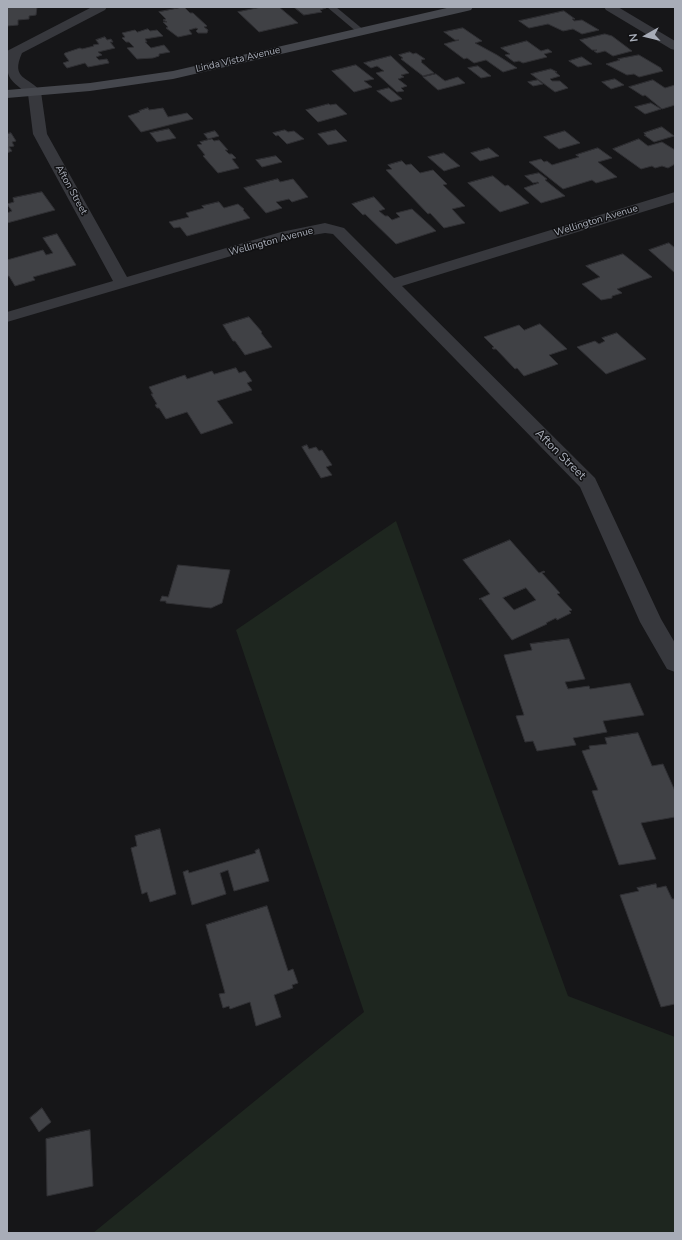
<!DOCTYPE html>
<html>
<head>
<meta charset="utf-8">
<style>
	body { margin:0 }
	#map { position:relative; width:682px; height:1240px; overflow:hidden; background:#161618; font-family:"Nunito Sans",sans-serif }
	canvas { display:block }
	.frame { position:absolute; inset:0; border:8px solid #a8adb8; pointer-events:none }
	.north { position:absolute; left:626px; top:16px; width:40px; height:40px; -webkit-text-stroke:3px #111113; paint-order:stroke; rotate:262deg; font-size:11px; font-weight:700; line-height:16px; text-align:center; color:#a8adb8 }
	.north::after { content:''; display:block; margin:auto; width:14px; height:18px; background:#a8adb8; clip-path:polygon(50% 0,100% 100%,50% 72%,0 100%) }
</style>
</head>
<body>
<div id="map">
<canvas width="682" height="1240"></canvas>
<div class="frame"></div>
<div class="north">N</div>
</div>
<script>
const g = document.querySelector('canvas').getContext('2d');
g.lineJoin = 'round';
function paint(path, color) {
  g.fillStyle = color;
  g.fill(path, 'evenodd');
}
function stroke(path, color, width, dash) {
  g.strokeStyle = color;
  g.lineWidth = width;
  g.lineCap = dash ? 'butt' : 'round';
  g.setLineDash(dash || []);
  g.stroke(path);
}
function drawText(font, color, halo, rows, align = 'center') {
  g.font = font + ' "Nunito Sans",sans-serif';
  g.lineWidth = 3;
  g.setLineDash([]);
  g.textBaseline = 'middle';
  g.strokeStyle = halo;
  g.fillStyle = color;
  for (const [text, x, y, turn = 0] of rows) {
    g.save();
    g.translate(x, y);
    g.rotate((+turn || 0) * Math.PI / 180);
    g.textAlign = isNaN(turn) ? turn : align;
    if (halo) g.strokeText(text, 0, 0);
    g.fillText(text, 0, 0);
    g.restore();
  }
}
paint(new Path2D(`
	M396 521 568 996 675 1037V1233H93L364 1012 236 630Z`), '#1e261f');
const building = new Path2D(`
	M7 7H37L36 15 29 16V19L18 20V25L7 26Z
	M184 7 190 13H193L207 26 204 27 208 30 207 33H198L196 31 198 29 196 28 189 30 192 34 178 37 166 28 168 27 163 22H167L163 20 166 19 159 12Z
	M262 7H279L298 23 259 32 238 12Z
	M294 7H324L326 8 320 10 322 12 304 15Z
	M564 11 575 19H572L574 21 582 20 599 30 582 34 573 29 563 31 548 24 529 28 519 21Z
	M463 28 482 41 475 43 497 55 517 68 503 72 486 60 474 63 467 58 464 59 444 44 459 40H455L444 32Z
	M148 29 150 31 157 30 163 36 145 39 147 42H145L151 48 164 45 170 52 159 54V56L153 58 137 59 127 48 134 47 129 42H126L122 38 125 37 122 33 135 30 137 32Z
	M605 34 612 36 632 51 613 56 605 51 597 53 594 51 597 50H592L580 40Z
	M105 37 107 40 111 39 113 42H110L115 48 98 52 102 55 96 57 99 60 107 59 109 63 88 67 85 63 67 68 63 63 69 61 64 54 65 53 80 48 82 49 94 46 93 45 99 44 96 40Z
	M527 41 541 51 548 49 552 52 544 54 547 57 523 63 519 61 514 62 505 55 510 54 501 48Z
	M410 52 413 54 416 53 425 59 421 60 422 61 421 62 434 73 423 76 401 59 403 58 399 55Z
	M639 55 661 68V69L663 71 639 77 634 74 627 75 606 64 620 60 618 59Z
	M391 56 409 73 401 75 404 77 398 79 407 86 401 88 404 91 397 92 376 73 384 71 377 66 371 68 364 63Z
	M582 57 592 64 578 67 569 61Z
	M356 65 374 79 364 81 372 87 354 92 332 71Z
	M478 66 491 76 481 78 468 68Z
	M551 69 557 72H555L560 76 550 79 552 81H560L568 88 555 92 531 74Z
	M436 74 445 81 458 77 465 83 438 90 423 77Z
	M615 79 624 85 611 89 602 82Z
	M538 80 543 84 533 86 528 82Z
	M653 80 665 88 675 85V105L662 109 645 95 643 96 629 87Z
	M389 88 402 99 391 102 377 91Z
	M651 103 661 109 645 114 635 107Z
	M329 104 330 105 336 104 347 114 318 122 306 110Z
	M148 108 149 110 163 108 168 117 187 113 193 119 141 132 128 116 140 112 139 111Z
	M662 127 674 136 654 142 644 135H646L644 133Z
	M169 129 176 138 157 142 150 133Z
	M285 130 288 132 294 131 304 139 287 144 278 135 276 136 273 133Z
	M336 130 347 141 328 145 318 134Z
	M215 131 219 136 208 139 204 134Z
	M565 131 580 143 559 149 544 137Z
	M11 133 16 141 12 142 14 146 9 147 12 151 7 153V138H8L7 134Z
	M212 139 214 141 219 140 228 150H225L229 154H232L236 158 232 159 239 168 218 173 203 156 205 155 197 145 202 144 200 142Z
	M639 139 648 146 662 142 675 150V164L668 168 662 166 655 168 652 166 641 169 613 149Z
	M489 148 499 156 480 161 471 153Z
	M598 148 612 158 598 162 617 177 596 183 592 180 563 189 529 162 541 159 544 162 547 161 552 165 579 157 576 155Z
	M444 153 460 166 444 171 428 157Z
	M276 156 282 162 262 167 256 160Z
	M402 161 406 165 411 164 420 173 433 170 447 184 443 185 465 206 452 209 465 223 444 228 430 213 428 214 386 170 392 169 388 165Z
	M539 173 547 179 545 180 565 196 541 203 524 188 539 183 538 182 533 183 525 176Z
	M493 176 505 186 508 185 529 203 500 212 468 183Z
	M278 179 280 182 293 179 308 197 292 202 289 199 276 202 282 208 266 213 244 188Z
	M42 192 55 210 7 223V213L12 211 7 204 14 202 13 198Z
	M374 197 385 209 379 211 385 216H388L392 220 400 217 396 213 412 209 436 231 396 244 365 214 363 215 352 204Z
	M219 202 224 208 238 204 244 209 243 210 250 218 187 236 180 227 174 228 169 222 189 217 186 213 204 208 202 206Z
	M57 234 76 265 33 277 35 280 15 286 9 276H7V260L43 250 46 255 53 253 43 238Z
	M669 243 675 248V273L649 250Z
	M623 254 652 277 617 289 622 293 612 296V298L601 300 582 284 600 277 586 266Z
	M249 317 262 332 261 333 272 347 245 355 235 341H233L223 325Z
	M540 324 567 349 549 355 558 364 524 376 517 368 515 369 496 349H493L492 348 494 347 484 337 519 325 524 330Z
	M617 333 646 359 606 374 577 347 595 341 599 344 605 341 602 338Z
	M236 368 239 373 245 371 252 381 247 383 252 390 217 401 233 423 201 434 187 412 166 419 159 408H157L155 405 157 404 151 394H153L149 387 185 375 187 379 212 371 214 374Z
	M307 445 309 449 316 447 319 451 322 450 332 465 326 467 332 475 321 478 302 447Z
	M510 540 539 573 544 571 545 572 542 573 560 593 557 594 572 610 569 611 571 613 557 620 556 618 546 623 547 624 512 640 481 599H479L490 594 463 560ZM526 588 536 600 514 610 503 598Z
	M178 565 230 570 222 603 211 608 166 603V601H160L162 596 168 597Z
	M569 639 585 679 565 682 568 689 589 686 590 689 630 683 644 715 603 721 607 732 573 738 576 745 537 751 533 741 525 742 516 716 524 715 504 655 532 650 530 644Z
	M638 733 652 766 663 764 675 791V817L641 823 656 859 619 865 592 791 598 790 582 751 590 749 589 746 607 744 605 738Z
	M160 829 176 894 150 902 147 892 142 894 131 848 137 846 135 836Z
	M259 849 269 881 234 891 228 870 220 873 226 894 192 905 183 872 188 870 189 873 256 853 255 851Z
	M656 884 657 888 666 886 672 899H675V1004L661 1007 620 895 639 891 637 888Z
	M267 906 288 971 293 969 298 983 292 985 293 988 274 995 281 1017 256 1026 250 1002 230 1009 229 1006 223 1008 219 994 225 993 206 925Z
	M42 1108 51 1122 39 1132 30 1118Z
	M90 1130 93 1186 47 1196 46 1139Z`);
paint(building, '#404145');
stroke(building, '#303034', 1);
paint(new Path2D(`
	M327 7H336L365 31 364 33H358Z`), '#37383d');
paint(new Path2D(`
	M92 7H107L105 10 22 53C10 80 29 76 41 92L47 134 127 277 281 232 325 223 344 228 394 278 675 192V202L402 286 595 478 661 619 675 643V672L667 669 640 622 580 487 333 234 325 233 289 239 7 322V312L113 281 33 134 28 94C6 77 7 78 7 51Z
	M604 7H618L675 41V50L671 49 606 10Z`), '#37383d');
paint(new Path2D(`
	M451 7H473L471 10 467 11 173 79 90 91 7 98V90L90 83 173 71Z`), '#45474d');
drawText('10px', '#a8adb8', '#111113', [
	["Linda Vista Avenue",238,60,-13],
	["Afton Street",71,190,61],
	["Wellington Avenue",596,221,-17],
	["Wellington Avenue",271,242,-15]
]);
drawText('12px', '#a8adb8', '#111113', [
	["Afton Street",560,455,45]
]);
</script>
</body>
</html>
